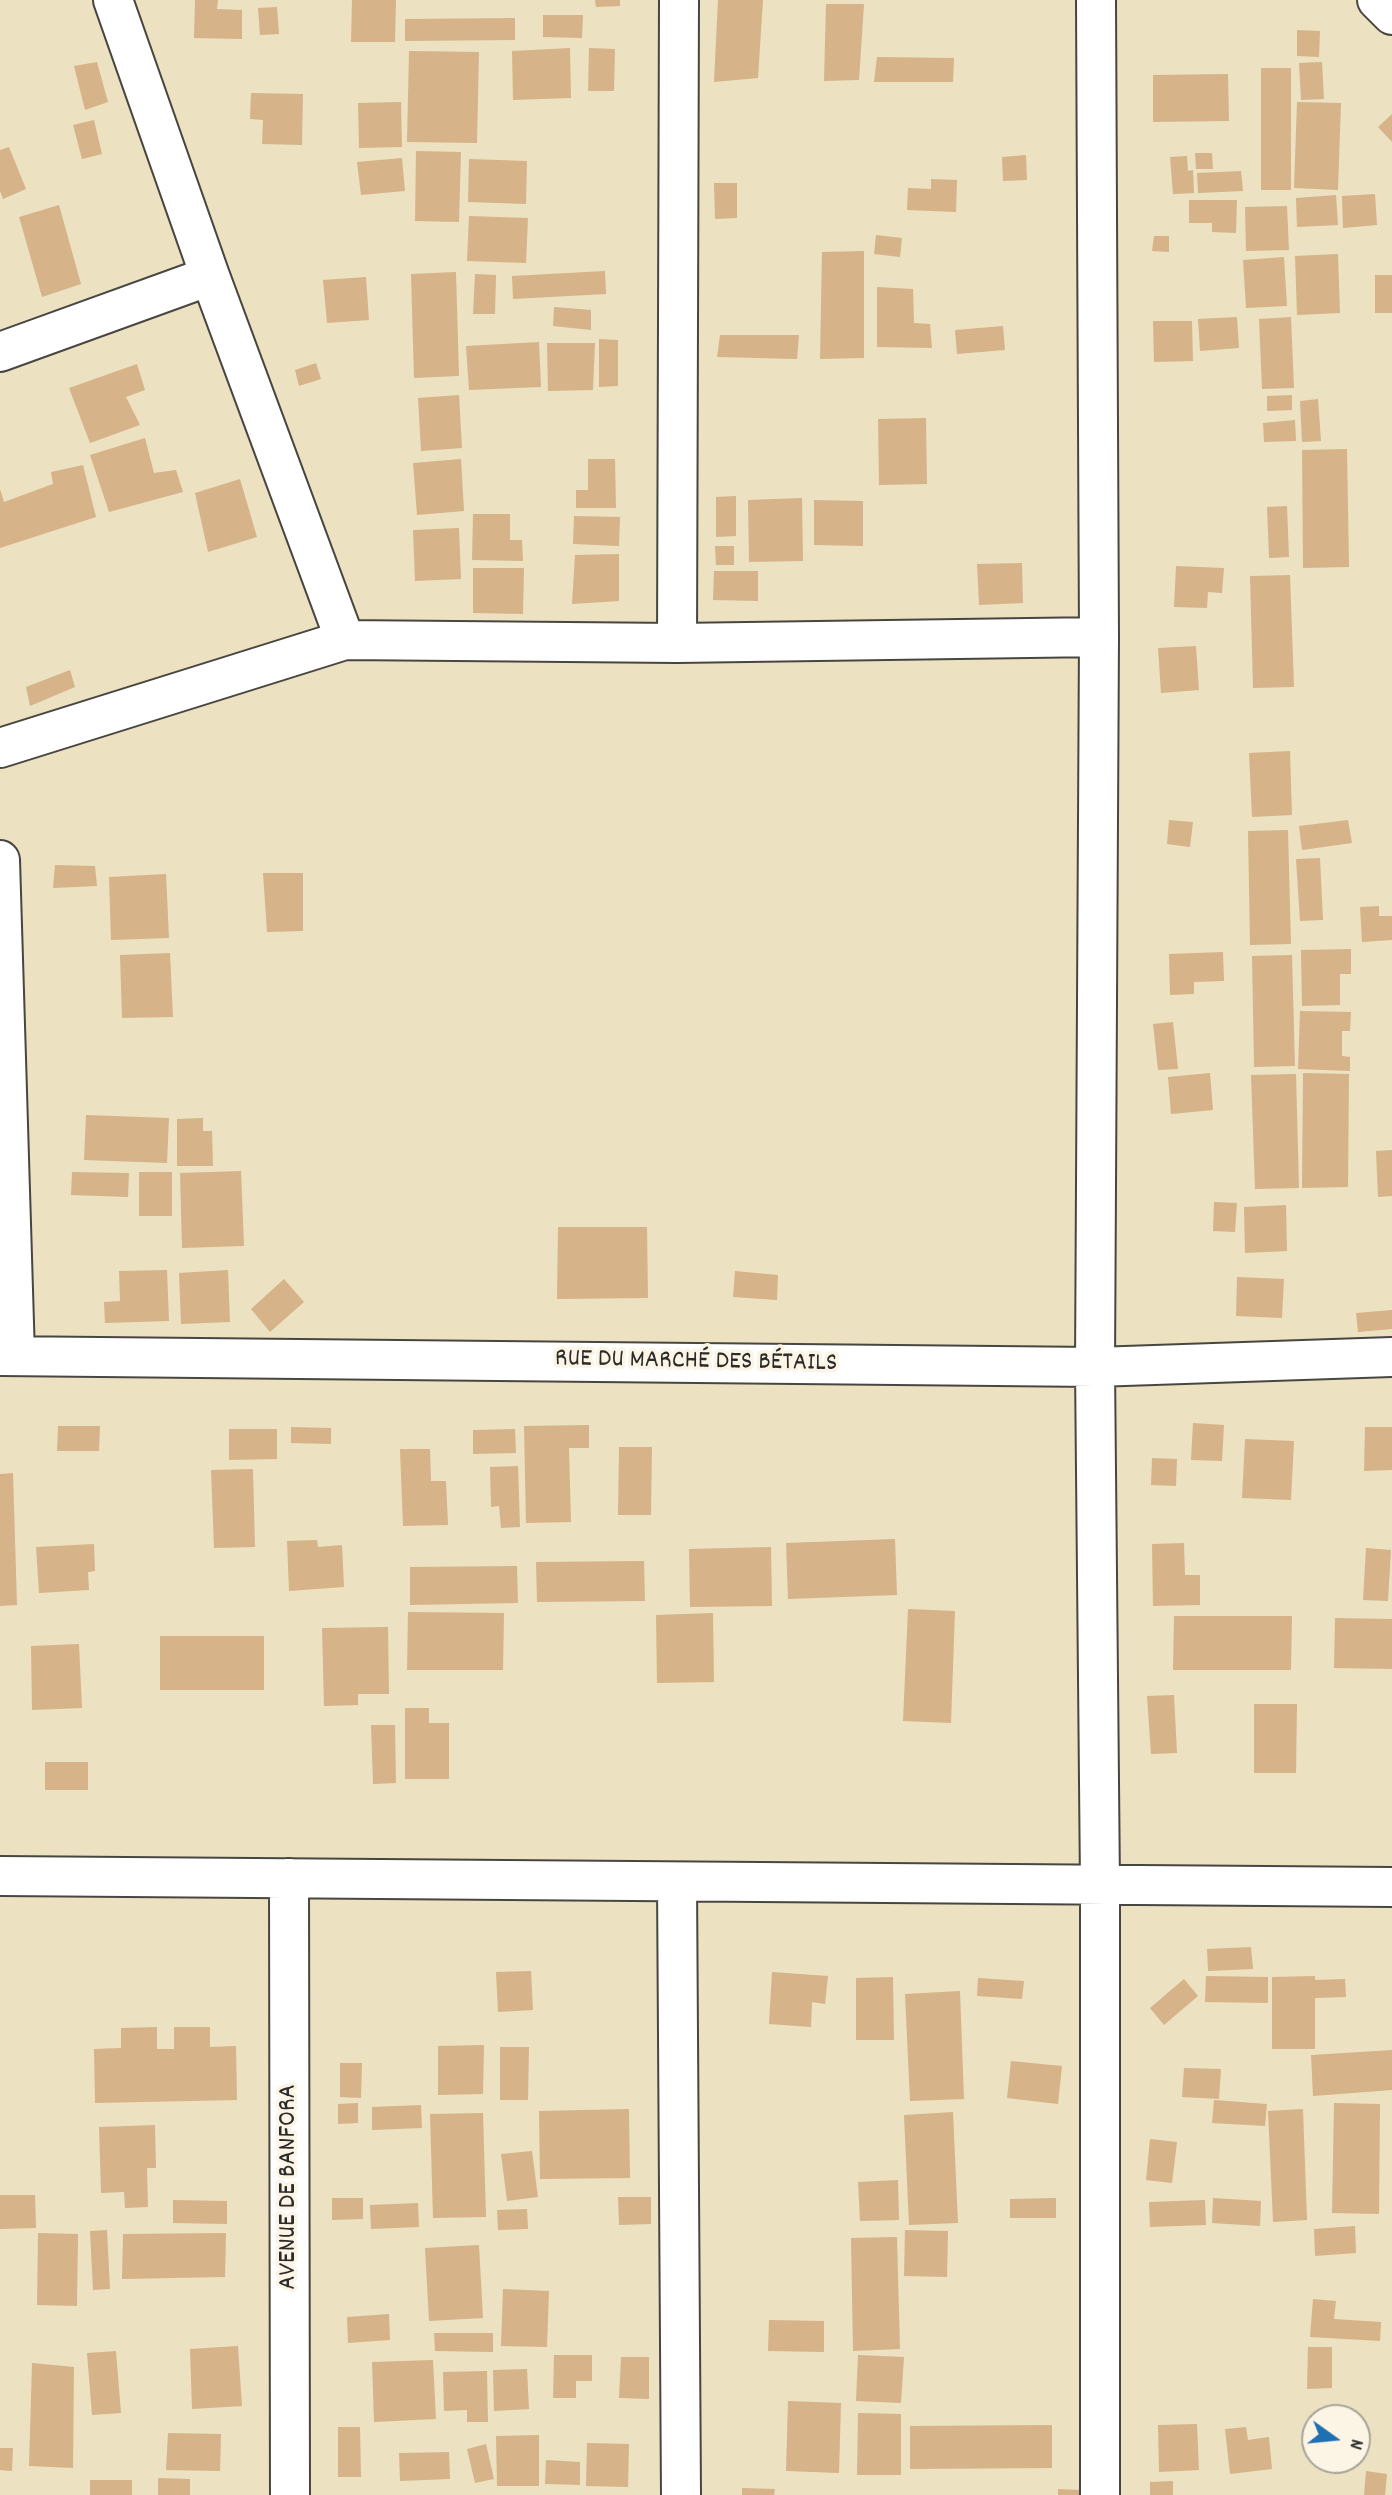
<!DOCTYPE html>
<html>
<head>
<meta charset="utf-8">
<style>
	body { margin:0 }
	#map { position:relative; width:1392px; height:2495px; overflow:hidden; background:#ece1c0; font-family:Dekko,sans-serif }
	canvas { display:block }
	.north { position:absolute; left:1301px; top:2404px; width:70px; height:70px; box-sizing:border-box; background:#fcf5e5; border:2px solid #a8a49b; border-radius:50%; rotate:105deg; font-size:19px; font-weight:700; line-height:28px; text-align:center; color:#2b2b2b }
	.north::after { content:''; display:block; margin:auto; width:24px; height:32px; background:#1f6fb2; clip-path:polygon(50% 0,100% 100%,50% 72%,0 100%) }
</style>
</head>
<body>
<div id="map">
<canvas width="1392" height="2495"></canvas>
<div class="north">N</div>
</div>
<script>
const g = document.querySelector('canvas').getContext('2d');
g.lineJoin = 'round';
function paint(path, color) {
  g.fillStyle = color;
  g.fill(path, 'evenodd');
}
function stroke(path, color, width, dash) {
  g.strokeStyle = color;
  g.lineWidth = width;
  g.lineCap = dash ? 'butt' : 'round';
  g.setLineDash(dash || []);
  g.stroke(path);
}
function drawText(font, color, halo, rows, align = 'center') {
  g.font = font + ' Dekko,sans-serif';
  g.lineWidth = 7;
  g.setLineDash([]);
  g.textBaseline = 'middle';
  g.strokeStyle = halo;
  g.fillStyle = color;
  for (const [text, x, y, turn = 0] of rows) {
    g.save();
    g.translate(x, y);
    g.rotate((+turn || 0) * Math.PI / 180);
    g.textAlign = isNaN(turn) ? turn : align;
    if (halo) g.strokeText(text, 0, 0);
    g.fillText(text, 0, 0);
    g.restore();
  }
}
paint(new Path2D(`
	M195 0H218L217 9 242 10V39L194 38Z
	M352 0H396L395 42H351Z
	M595 0H620V6L596 7Z
	M718 0H763L758 78 714 82Z
	M826 4H864L859 80 824 81Z
	M277 7 279 34 260 35 258 8Z
	M543 15H583L582 38 543 37Z
	M515 18V40L405 41V19Z
	M1297 30 1320 31 1319 57 1297 56Z
	M570 48 571 98 513 100 512 51Z
	M589 48 615 49 614 91H588Z
	M409 51 479 52 477 143 407 142Z
	M877 57 954 58 953 82H874Z
	M97 62 108 102 85 110 74 66Z
	M1322 62 1324 99 1301 100 1299 63Z
	M1261 68H1291V190H1261Z
	M1228 74 1229 121 1153 122V75Z
	M251 93 303 94 302 145 262 144 263 120 250 119Z
	M401 102 402 147 359 148 358 103Z
	M1297 102 1341 103 1338 190 1294 188Z
	M1392 114V142L1378 127Z
	M94 120 102 154 82 159 73 125Z
	M9 147 26 189 3 199 0 191V150Z
	M416 151 461 152 459 222 415 221Z
	M1195 153H1212L1213 169H1196Z
	M1026 155 1027 180 1003 181 1002 157Z
	M1187 156 1188 171 1193 170 1194 193 1173 194 1170 157Z
	M402 158 405 191 361 195 357 162Z
	M469 159 527 161 526 204 468 202Z
	M1241 171 1243 191 1198 193 1197 173Z
	M931 179 957 180 956 212 907 210 908 188 931 189Z
	M714 183H737V218L715 219Z
	M1375 194 1377 225 1343 228 1342 196Z
	M1336 195 1338 225 1297 227 1296 198Z
	M1189 200H1237L1236 233 1212 232V223H1189Z
	M59 205 81 284 42 297 19 217Z
	M1287 206 1289 250 1246 251 1245 207Z
	M469 216 528 218 526 263 467 261Z
	M876 235 902 238 900 257 874 254Z
	M1154 236H1169V252L1152 251Z
	M864 251V358L820 359 822 252Z
	M1338 254 1340 313 1297 315 1295 256Z
	M1284 257 1287 306 1246 308 1243 260Z
	M605 271 606 294 513 299 512 276Z
	M456 272 459 376 414 378 411 274Z
	M475 274 496 275 495 314H473Z
	M1375 275H1392V313H1375Z
	M366 277 369 320 327 323 323 280Z
	M877 287 913 289 914 323 930 324 932 348 877 347Z
	M554 307 591 310V330L553 326Z
	M1237 317 1239 348 1200 351 1198 319Z
	M1291 317 1294 388 1262 389 1259 319Z
	M1153 321H1192L1193 361 1154 362Z
	M1003 326 1005 350 957 354 955 330Z
	M720 335H799L797 359 717 357Z
	M599 339 618 340V386L599 387Z
	M539 342 541 387 469 390 466 346Z
	M547 343H595L593 390 548 391Z
	M316 363 321 379 299 386 295 370Z
	M137 364 145 390 126 397 140 425 90 443 69 388Z
	M459 395 462 448 421 451 418 398Z
	M1292 395V410L1267 411V396Z
	M1318 399 1321 441 1302 442 1300 401Z
	M926 418 927 484 879 485 878 419Z
	M1295 420 1296 441 1264 442 1263 423Z
	M145 438 154 473 176 470 183 492 109 512 90 455Z
	M1347 449 1349 567 1303 568 1302 450Z
	M461 459 464 511 417 515 413 463Z
	M588 459H615L616 508H576V490H588Z
	M83 465 96 517 0 548V489L4 502 53 484 51 472Z
	M240 479 257 537 208 552 195 493Z
	M736 496V536L716 537V497Z
	M802 498 803 561 749 562 748 500Z
	M814 500 863 501V546L814 545Z
	M1287 506 1289 557 1269 558 1267 507Z
	M473 514H510V540H522L523 561 472 560Z
	M574 516 620 517 619 546 573 544Z
	M459 528 461 579 415 581 413 530Z
	M715 546H734V565H716Z
	M619 554V601L572 604 575 555Z
	M1022 563 1023 603 979 605 977 564Z
	M1176 566 1224 568 1222 593 1208 592 1207 608 1174 607Z
	M473 568H524L523 614 473 613Z
	M714 571H758V601L713 600Z
	M1290 575 1294 687 1253 688 1250 576Z
	M1196 646 1199 690 1161 693 1158 648Z
	M70 670 75 687 30 706 26 687Z
	M1290 751 1292 815 1252 817 1249 753Z
	M1169 820 1193 822 1190 847 1167 844Z
	M1348 820 1352 843 1302 850 1299 826Z
	M1288 830 1291 944 1250 945 1248 831Z
	M1320 858 1323 920 1300 921 1296 859Z
	M55 865 95 866 97 886 53 888Z
	M263 873H303V931L267 932Z
	M166 874 169 938 111 940 109 877Z
	M1379 906V916H1392V940L1362 942 1360 907Z
	M1351 949V974H1340V1005L1302 1006 1301 950Z
	M1223 952 1224 981 1194 982V994L1170 995 1169 954Z
	M170 953 173 1017 122 1018 120 955Z
	M1292 955 1295 1066 1254 1067 1252 956Z
	M1300 1011 1351 1012 1350 1031H1342V1056L1350 1057V1071L1298 1069Z
	M1173 1022 1178 1069 1158 1070 1153 1024Z
	M1210 1073 1213 1110 1171 1114 1168 1077Z
	M1303 1073 1349 1074 1348 1187 1302 1188Z
	M1296 1074 1299 1188 1255 1189 1251 1075Z
	M86 1115 169 1118 167 1163 84 1160Z
	M203 1118V1131H212L213 1166H177V1119Z
	M1392 1150V1196L1378 1197 1376 1151Z
	M241 1171 244 1246 182 1248 180 1173Z
	M72 1172 129 1173 128 1197 71 1195Z
	M139 1172H172V1216H139Z
	M1214 1202 1237 1203 1235 1232 1213 1231Z
	M1286 1205 1287 1251 1245 1253 1244 1207Z
	M558 1227H647L648 1298 557 1299Z
	M167 1270 169 1321 105 1323 104 1302 120 1301 119 1271Z
	M228 1270 230 1322 181 1324 179 1273Z
	M735 1271 778 1275 777 1300 733 1297Z
	M1237 1277 1284 1279 1282 1318 1236 1316Z
	M284 1279 304 1302 270 1332 251 1309Z
	M1392 1310V1329L1358 1332 1356 1313Z
	M1193 1423 1224 1425 1222 1461 1191 1460Z
	M589 1425V1448H569L571 1522 526 1523 524 1426Z
	M58 1426H100L99 1451H57Z
	M291 1427 331 1428V1444L291 1443Z
	M1365 1427H1392V1470L1364 1471Z
	M229 1429H277V1459L229 1460Z
	M515 1429 516 1453 473 1454V1430Z
	M1245 1439 1294 1441 1291 1500 1242 1498Z
	M619 1447H652L651 1515H618Z
	M400 1449H430L431 1481H446L448 1525 403 1526Z
	M1152 1458 1177 1459 1176 1486 1151 1485Z
	M518 1466 520 1527 501 1528 499 1506 491 1507 490 1467Z
	M253 1469 255 1547 214 1548 211 1470Z
	M13 1473 17 1605 0 1606V1474Z
	M895 1539 897 1595 788 1599 786 1543Z
	M317 1540 318 1547 342 1545 344 1587 289 1591 287 1541Z
	M1184 1543 1185 1575H1200V1605L1153 1606 1152 1544Z
	M94 1544 95 1571 88 1572 89 1590 39 1593 36 1547Z
	M771 1547 772 1606 690 1607 689 1549Z
	M1366 1548 1391 1550 1388 1601 1363 1600Z
	M644 1561 645 1601 537 1602 536 1562Z
	M517 1566 518 1603 410 1605V1567Z
	M908 1609 955 1611 951 1723 903 1721Z
	M408 1612 504 1613 503 1670H407Z
	M713 1613 714 1682 657 1683 656 1615Z
	M1174 1616H1292L1291 1670H1173Z
	M1335 1618 1392 1619V1669L1334 1668Z
	M388 1627 389 1694H358V1705L324 1706 322 1628Z
	M160 1636H264V1690H160Z
	M79 1644 82 1708 32 1710 31 1646Z
	M1174 1695 1177 1753 1151 1754 1147 1696Z
	M1254 1704H1297L1296 1773H1254Z
	M405 1708H429V1723H449V1779H405Z
	M371 1725H395L396 1783 373 1784Z
	M45 1762H88V1790H45Z
	M1251 1947 1253 1969 1208 1971 1207 1949Z
	M531 1971 533 2010 498 2012 496 1972Z
	M772 1972 828 1976 825 2004 812 2002 811 2027 769 2024Z
	M1206 1976 1268 1977V2003L1205 2002Z
	M1315 1976V1980L1345 1979 1346 1997 1315 1998V2049H1272V1977Z
	M893 1977 894 2040H856V1978Z
	M978 1978 1024 1981 1022 1999 977 1996Z
	M1184 1979 1198 1996 1164 2025 1150 2008Z
	M960 1991 964 2099 910 2101 905 1994Z
	M157 2027V2049H174V2027H210V2047L236 2046 237 2100 95 2103 94 2049 121 2048V2028Z
	M484 2045 483 2094 438 2095V2046Z
	M500 2047H529L528 2100H500Z
	M1392 2050V2090L1313 2096 1311 2055Z
	M1011 2061 1062 2066 1058 2104 1007 2098Z
	M340 2063H362L361 2098 340 2097Z
	M1184 2068 1221 2069 1219 2099 1182 2097Z
	M1214 2100 1267 2104 1265 2126 1212 2123Z
	M358 2103V2123L338 2124V2104Z
	M1334 2103 1380 2104 1379 2214 1332 2213Z
	M421 2105 422 2128 372 2130V2107Z
	M629 2109 630 2178 540 2179 539 2111Z
	M1303 2109 1307 2220 1273 2222 1268 2111Z
	M953 2112 958 2223 909 2225 904 2115Z
	M483 2113 486 2217 433 2218 430 2114Z
	M155 2125 156 2168H147L148 2207 125 2208 124 2192 101 2193 99 2127Z
	M1150 2139 1177 2142 1172 2183 1146 2180Z
	M532 2151 538 2197 507 2201 501 2154Z
	M898 2180 899 2220 860 2221 858 2182Z
	M0 2195H35L36 2228 0 2229Z
	M618 2197H651V2224L619 2225Z
	M332 2198H363V2219L332 2220Z
	M1056 2198V2218H1010V2199Z
	M1213 2198 1261 2201 1260 2226 1212 2223Z
	M173 2200 227 2201V2224L173 2223Z
	M1205 2200 1206 2225 1150 2227 1149 2202Z
	M418 2203 419 2227 371 2229 370 2205Z
	M527 2209 528 2229 498 2230 497 2210Z
	M1355 2226 1356 2253 1315 2256 1314 2229Z
	M107 2230 110 2289 93 2290 90 2231Z
	M905 2230 948 2231 947 2277 904 2276Z
	M38 2233 78 2234 77 2306 37 2305Z
	M226 2233 225 2277 122 2279 123 2234Z
	M897 2237 900 2349 853 2351 851 2238Z
	M479 2245 483 2318 429 2321 425 2248Z
	M503 2289 549 2291 547 2347 501 2346Z
	M1313 2299 1336 2301 1334 2319 1381 2322 1380 2341 1310 2337Z
	M389 2314 390 2340 348 2343 347 2317Z
	M769 2320 824 2321V2352L768 2351Z
	M434 2333H493V2352L435 2351Z
	M238 2346 242 2406 192 2409 190 2349Z
	M1308 2347H1332V2388L1307 2389Z
	M116 2351 121 2413 92 2415 87 2353Z
	M554 2355H592V2381H576V2398H553Z
	M858 2355 904 2357 901 2403 856 2401Z
	M621 2357H649V2399L619 2398Z
	M433 2360 436 2419 374 2422 372 2362Z
	M32 2363 74 2367 73 2468 29 2466Z
	M527 2369 529 2409 494 2411 493 2370Z
	M487 2371 488 2422H467V2410L444 2411 443 2372Z
	M788 2401 841 2403 839 2473 786 2471Z
	M858 2413 901 2414V2475H857Z
	M1197 2424 1199 2470 1159 2472 1158 2425Z
	M1052 2425V2468L910 2469V2426Z
	M338 2427H360L361 2477H338Z
	M1246 2427 1248 2440 1269 2437 1272 2469 1230 2474 1225 2429Z
	M168 2433 221 2434 220 2471 166 2470Z
	M539 2435V2486H497L496 2436Z
	M587 2443 629 2444 628 2487 586 2486Z
	M486 2444 494 2479 475 2483 467 2449Z
	M0 2448H13L12 2471 0 2470Z
	M449 2452 450 2479 400 2481 399 2453Z
	M546 2460 580 2462V2485L545 2484Z
	M1366 2471 1387 2474 1385 2495H1364Z
	M158 2478 190 2479V2495H158Z
	M90 2480H132V2495H90Z
	M1173 2481V2495H1150V2482Z
	M742 2488 775 2489 774 2495H742Z
	M1058 2489 1080 2490V2495H1058Z`), '#d6b389');
const minor = new Path2D(`
	M113 0 210 276 345 640
	M679 0 677 643 1099 637
	M1096 0 1099 637 1095 1367 1100 1885V2495
	M1377 0 1392 15
	M0 352 210 276
	M0 748 345 640 677 643
	M0 860 15 1356
	M0 1356 1095 1367 1392 1357
	M0 1876 1392 1887
	M289 1878 290 2495
	M677 1882 681 2495`);
stroke(minor, '#484641', 42);
stroke(minor, '#fff', 38);
drawText('26px', '#2b2b2b', '#fcf5e5', [
	["RUE DU MARCHÉ DES BÉTAILS",696,1363,1],
	["AVENUE DE BANFORA",290,2187,-90]
]);
</script>
</body>
</html>
